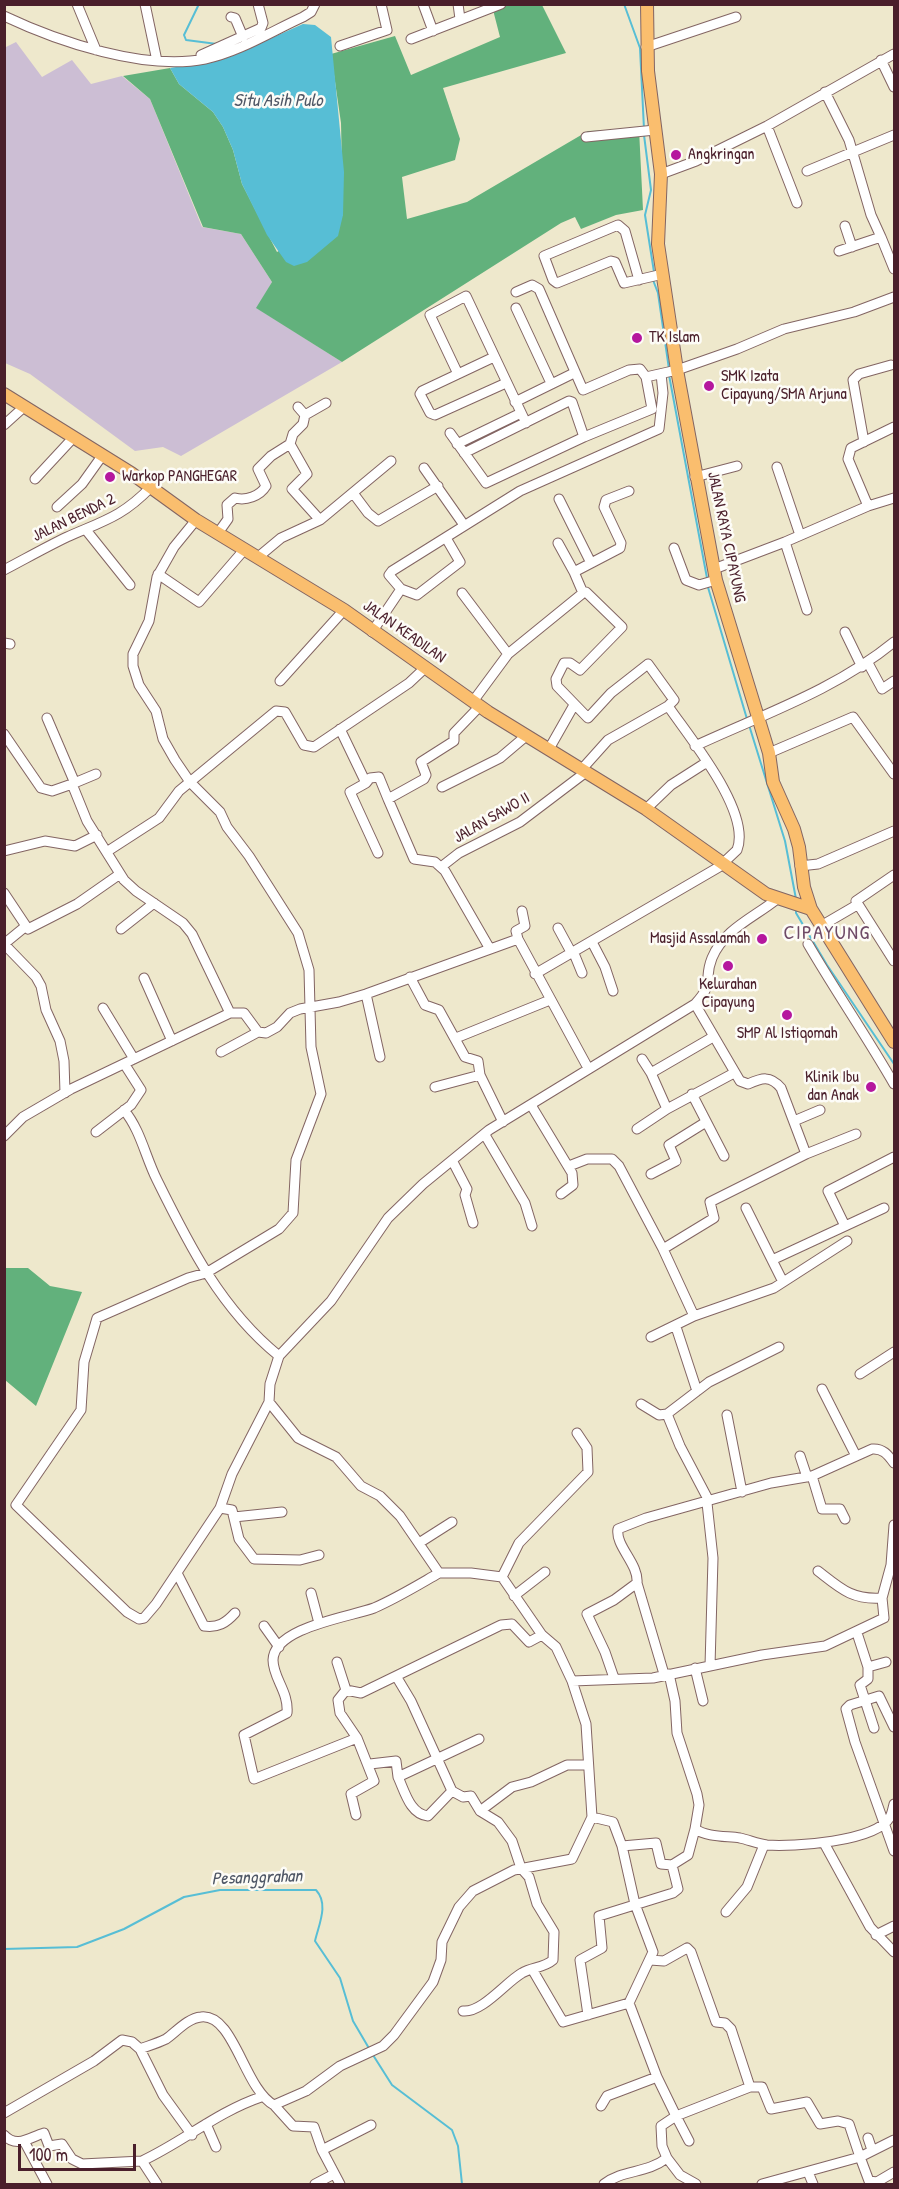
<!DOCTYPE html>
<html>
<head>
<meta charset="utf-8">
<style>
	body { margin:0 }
	#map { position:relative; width:899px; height:2189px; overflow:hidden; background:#eee8cc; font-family:"Patrick Hand",sans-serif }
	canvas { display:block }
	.frame { position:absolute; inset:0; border:6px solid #4a1f2b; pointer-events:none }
	.scale { position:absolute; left:18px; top:2144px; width:118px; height:27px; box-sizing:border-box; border:3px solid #4a1f2b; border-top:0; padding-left:8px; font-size:18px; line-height:21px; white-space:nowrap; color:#4a1f2b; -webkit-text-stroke:4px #fdfcf7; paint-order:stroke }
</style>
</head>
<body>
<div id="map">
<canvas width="899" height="2189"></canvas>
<div class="frame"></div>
<div class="scale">100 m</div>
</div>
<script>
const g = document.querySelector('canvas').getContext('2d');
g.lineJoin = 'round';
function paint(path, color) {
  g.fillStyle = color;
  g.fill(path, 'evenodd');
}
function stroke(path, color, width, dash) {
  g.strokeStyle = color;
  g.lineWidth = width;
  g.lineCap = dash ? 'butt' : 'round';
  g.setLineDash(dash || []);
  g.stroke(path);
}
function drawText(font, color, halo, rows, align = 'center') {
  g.font = font + ' "Patrick Hand",sans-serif';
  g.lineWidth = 5;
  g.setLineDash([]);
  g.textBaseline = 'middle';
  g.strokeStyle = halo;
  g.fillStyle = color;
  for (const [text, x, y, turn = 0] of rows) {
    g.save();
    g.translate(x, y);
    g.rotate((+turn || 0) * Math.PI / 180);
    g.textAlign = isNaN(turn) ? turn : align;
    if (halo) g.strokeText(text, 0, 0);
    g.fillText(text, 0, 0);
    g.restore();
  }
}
paint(new Path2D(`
	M16 42 42 77 72 60 91 84 122 76 150 99 202 227 241 234 272 282 257 308 342 362 181 456 163 447 135 451 30 374 5 363 4 48Z`), '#ccbed4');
paint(new Path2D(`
	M497 4 542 5 566 53 443 88 460 139 455 160 402 177 407 219 467 202 588 131 639 129 643 210 616 215 581 229 575 217 561 223 342 362 256 308 272 282 241 234 203 227 150 99 123 76 170 68 179 84 213 112 223 127 233 150 242 184 277 252 343 215 341 123 331 54 395 36 411 75 500 37 492 6Z
	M5 1268H28L50 1286 82 1292 36 1406 5 1380Z`), '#62b17c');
paint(new Path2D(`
	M303 24 315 25 331 37 344 172 343 215 338 236 307 262 294 266 286 262 267 235 242 184 233 150 223 127 213 112 179 84 170 68 224 59Z`), '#57bed5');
stroke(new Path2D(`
	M199 4 184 35 186 40 217 44
	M624 4 640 48 644 129
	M644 135 651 190 645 215 654 272
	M653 280 658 293 669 369
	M669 375 707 578
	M707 584 747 719
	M749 725 785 841 796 899
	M796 907V913L827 965 894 1064
	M4 1949 77 1947 124 1929 184 1897 220 1890H316C329 1904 319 1924 315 1941L340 1978 353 2021 370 2050
	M373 2055 392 2085 452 2130 458 2146 462 2184`), '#57bed5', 2);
const minor = new Path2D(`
	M77 4 96 50
	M145 4 157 61
	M423 4 433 31
	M458 4 460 19
	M4 16C59 42 145 71 205 59 239 52 272 31 303 17L311 12 315 4
	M231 17 235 18 243 37
	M411 39 501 4
	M340 46 387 30 381 4
	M646 47 736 17
	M201 55 261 28 263 23 258 4
	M881 60 894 87
	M825 92 849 140 871 215 881 237 839 251
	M767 126 797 203
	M586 137 655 130
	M807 171 894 135
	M661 174 696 161 767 126 894 54
	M845 226 852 247
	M881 237 894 269
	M639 280 625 231 618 225 544 256 553 280 557 283 611 261 615 262 624 283 663 274
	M516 308 551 383
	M494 357 422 391 420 394 430 413 435 415 506 383
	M458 374 430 315 466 296 526 423
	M646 377 677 370 737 349 784 329 854 312 894 297
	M515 402 574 373
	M298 407 305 415 303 424 293 434 290 444 307 474 292 489 320 520
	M305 415 326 403
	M4 425 25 406
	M450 433 486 483 584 437 652 409 646 377 640 369 629 370 583 390 539 289 532 285 516 292
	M864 442 853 380 859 374 891 365
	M457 444 521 413
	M464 453 569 401 572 402 584 437
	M777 467 800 535
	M424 468 464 525
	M695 477 737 466
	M35 479 73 438
	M353 493 368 513 378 521 438 486
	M559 499 591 563
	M868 506 848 459 851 448 894 427
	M57 507 82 484 102 456
	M196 520 174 547 157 577 149 621 133 654V666L139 685 156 711 163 739 175 760 190 782 220 812 227 827 249 856 298 933 309 970 311 1047 321 1094 296 1160 293 1213 279 1229 206 1273 188 1278 97 1318 84 1362 81 1410 16 1505 127 1612 139 1619 144 1618 156 1604 220 1508 232 1474 269 1402 270 1384 279 1356 331 1301 388 1218 423 1184 489 1130 695 1004C715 983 703 980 712 958 724 929 755 917 777 899
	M86 530 130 585
	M218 533 228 519 227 505 235 498C246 501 260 496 266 486L258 469 271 456 290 444
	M446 538 460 562 417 595 401 589 389 575 392 571 520 491 659 429 663 393 661 374
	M785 542 807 610
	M558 543 574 572
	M674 548 686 580 699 585 716 580
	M257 558 281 538 320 520 391 461
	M714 569 785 542 868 506 894 498
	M4 570C25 559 46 547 67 537 103 521 122 517 151 487
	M158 574 199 602 244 550
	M462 593 508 654
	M372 632 401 589
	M845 632 862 667
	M4 643 10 644
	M868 663 882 689 894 681
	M280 681 344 610
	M474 700 508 654 583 593 574 572 620 548 621 543 604 507 606 500 629 491
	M47 718 74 781
	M340 729 366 783 370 778 379 777 388 799 424 779 426 775 421 762 454 741V733L480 706
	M4 734 41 788 52 791 72 784 87 821 124 880 136 891 183 923 192 934 230 1013
	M695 746C764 714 835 690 894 642
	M549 749 574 705
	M769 753 853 717 894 774
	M582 769 608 740 668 706 674 700 648 664 611 693 588 718 557 686 556 679 564 663H570L580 670 622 627 586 592 583 593
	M366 783 350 792 378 853
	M72 784 96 774
	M442 787 500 758 526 736
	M388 799 414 859 435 862 445 871 490 949
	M646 809 671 785 707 762
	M4 851 45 841 75 846 97 835
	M108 851 159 818 179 791 276 711 285 712 304 745 314 747 409 683 426 667
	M800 866 818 864 894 831
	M441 867 459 853 520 822 586 772
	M894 875 856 901 894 961
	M4 893 28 929 77 904 120 874
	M26 926 4 944 36 977 41 986 46 1010 60 1041 64 1061 65 1093
	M821 926 857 905
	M558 928 571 952
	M121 929 154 903
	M518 939 516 931 525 926 522 911
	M592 942 605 967 613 991
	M808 944C836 992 867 1037 894 1084
	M573 951 582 973
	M535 974 719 867 737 850C752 812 689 737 668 706
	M410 977 425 1005 439 1010 465 1057 478 1061 480 1075 503 1122
	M144 978 172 1041
	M366 994 380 1057
	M103 1008 134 1059
	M456 1038 550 1000
	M221 1052 258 1032
	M642 1059 651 1073
	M435 1087 480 1075
	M692 1094 724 1156
	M531 1105 572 1173 573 1185 561 1194
	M667 1109 651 1073 713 1037
	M124 1110C141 1131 145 1156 157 1180 189 1245 221 1309 279 1356
	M794 1121 820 1110
	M637 1129 667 1109 734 1073
	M96 1132 131 1105 141 1090 125 1065
	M485 1135 525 1203 532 1226
	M4 1136 23 1117 71 1089 230 1013H244L258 1032 266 1033 277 1027 290 1013 300 1009 339 1002 366 994 518 939 588 1068
	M806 1154 856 1134
	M453 1162 467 1189 465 1195 473 1223
	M569 1166 587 1159H612L619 1166 663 1249
	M651 1174 676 1161 669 1145 706 1122
	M746 1208 783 1282
	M845 1226 828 1191 894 1157
	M772 1260 884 1208
	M694 1316 663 1249 714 1218 710 1202 806 1154 781 1088C770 1075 762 1078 748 1084L740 1081 695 1004
	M676 1327 697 1391
	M651 1337 694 1316 774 1288 847 1241
	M860 1374 894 1352
	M822 1389 856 1456
	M641 1404 659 1415 667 1414 709 1382 779 1347
	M667 1414 680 1446 709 1501
	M727 1415 742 1492
	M800 1456 807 1477
	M812 1476 822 1509H840L845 1519
	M707 1503 713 1558 710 1666
	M220 1508 232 1510 239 1539 254 1559 300 1560 319 1555
	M234 1517 282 1512
	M419 1543 452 1522
	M818 1571C841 1589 852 1600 882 1598
	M177 1573 204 1626C218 1628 226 1623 235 1613
	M502 1577 519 1543 588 1472 587 1448 577 1433
	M637 1583 664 1674
	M311 1593 319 1623
	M514 1596 545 1572
	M264 1626 279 1647
	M857 1633 868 1667 886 1662
	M337 1662 346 1690 361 1693 501 1625 512 1624 529 1642 542 1635
	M868 1667V1679L860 1685 874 1728
	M695 1668 703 1701
	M669 1674 675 1701 677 1733 697 1794 699 1805 695 1829
	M396 1676 411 1701 452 1791
	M614 1678 605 1652 587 1614 614 1600 637 1583C639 1564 615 1546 618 1529L646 1518 771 1483 812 1476 872 1449C883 1448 888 1455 894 1463
	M572 1681 653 1678 762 1655 825 1646 884 1618 882 1598 891 1565 894 1525
	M346 1690 338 1700 340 1713 357 1738 374 1781 351 1794 356 1815
	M894 1727 879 1696 850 1705 846 1709 855 1742 894 1851
	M357 1738 254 1779 244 1735 287 1713C289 1692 273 1678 273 1660 274 1627 350 1617 374 1608 397 1598 418 1585 439 1573
	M370 1764 396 1761 398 1777 479 1739
	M398 1777C405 1792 410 1814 428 1816L452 1791 463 1797 471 1796 480 1811 498 1822 512 1841 521 1868 529 1877 537 1904 554 1932 553 1960C544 1968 532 1967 522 1973 506 1982 482 2013 463 2011
	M480 1811 512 1787 531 1782 567 1765H588
	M592 1817 613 1822 622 1846 656 1843 661 1864 672 1865 688 1855 695 1829C707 1837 725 1836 740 1838 749 1840 758 1844 767 1845 792 1847 876 1842 890 1817 892 1814 893 1808 894 1804
	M824 1843 870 1927 894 1952
	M622 1846 635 1904 653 1952 629 2003 657 2077 676 2116 661 2126 662 2146 667 2158 680 2175 696 2184
	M726 1912 747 1887 764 1845
	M876 1935 894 1926
	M650 1960 664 1961 687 1948 691 1952 716 2022 725 2023 731 2029 750 2087 676 2116 689 2141
	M532 1969 563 2022 629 2003
	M588 2015 580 1960 602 1948 599 1916 673 1893 678 1889 672 1865
	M140 2049 163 2095 192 2135
	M750 2087H762L771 2109 807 2102 820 2124 838 2121 849 2124 860 2157 894 2140
	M274 2105 293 2126 314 2127 322 2150 340 2184
	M601 2106 607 2096 657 2077
	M4 2113 94 2061 122 2040 132 2042 140 2049C148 2046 158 2043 166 2039 176 2032 188 2018 201 2017 234 2013 244 2089 274 2105L306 2091 340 2066 383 2046 394 2035 433 1982 441 1960 442 1942 459 1907 473 1891 514 1870 572 1859 592 1817 586 1724 572 1681 556 1647 542 1635 502 1577 471 1573H439L400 1516 380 1496 361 1486 336 1457 298 1438 269 1402
	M206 2124 216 2147
	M4 2135C17 2149 30 2137 44 2133L49 2146 62 2144 72 2159 82 2164 142 2161 157 2184
	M868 2138 872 2150
	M24 2141 47 2184
	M322 2150 371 2125
	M142 2161C183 2142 217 2112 261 2097
	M808 2172 813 2184
	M315 2184 334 2174
	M604 2184C624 2169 646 2174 667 2158
	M762 2184 860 2157 869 2181 877 2182 894 2172`);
const major = new Path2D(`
	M647 4 648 71 661 174 658 244 677 370 716 580 769 753 773 782 794 829 799 847 804 887 811 909 894 1042
	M4 394 131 473 196 520 344 610 488 712 646 809 766 894 811 909`);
stroke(minor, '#836563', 11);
stroke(major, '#836563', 14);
stroke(minor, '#fff', 9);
stroke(major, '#fabe6e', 12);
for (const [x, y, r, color] of [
	[676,155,6,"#b5179e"],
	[637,338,6,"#b5179e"],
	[709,386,6,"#b5179e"],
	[110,477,6,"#b5179e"],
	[762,939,6,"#b5179e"],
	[728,966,6,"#b5179e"],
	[787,1015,6,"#b5179e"],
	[871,1087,6,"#b5179e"]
]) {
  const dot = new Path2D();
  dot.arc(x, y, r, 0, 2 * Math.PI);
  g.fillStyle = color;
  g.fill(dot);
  stroke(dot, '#fdfcf7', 2);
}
drawText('16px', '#4a1f2b', '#fdfcf7', [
	["Angkringan",688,155],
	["TK Islam",649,338],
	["SMK Izata",721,377],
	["Cipayung/SMA Arjuna",721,395],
	["Warkop PANGHEGAR",122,477],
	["Masjid Assalamah",750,939,"right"],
	["Kelurahan",728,985,"center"],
	["Cipayung",728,1003,"center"],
	["SMP Al Istiqomah",787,1034,"center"],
	["Klinik Ibu",859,1078,"right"],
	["dan Anak",859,1096,"right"]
], 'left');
drawText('16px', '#4a1f2b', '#fdfcf7', [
	["JALAN BENDA 2",74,518,-26],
	["JALAN RAYA CIPAYUNG",726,537,78],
	["JALAN KEADILAN",404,632,35],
	["JALAN SAWO II",492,818,-30]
]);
drawText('italic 18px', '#4f5766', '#fdfcf7', [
	["Situ Asih Pulo",278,101],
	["Pesanggrahan",257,1878,-2]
]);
g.letterSpacing = '1.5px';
drawText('20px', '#6f4b67', '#fdfcf7', [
	["CIPAYUNG",827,934]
]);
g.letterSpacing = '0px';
</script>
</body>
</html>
